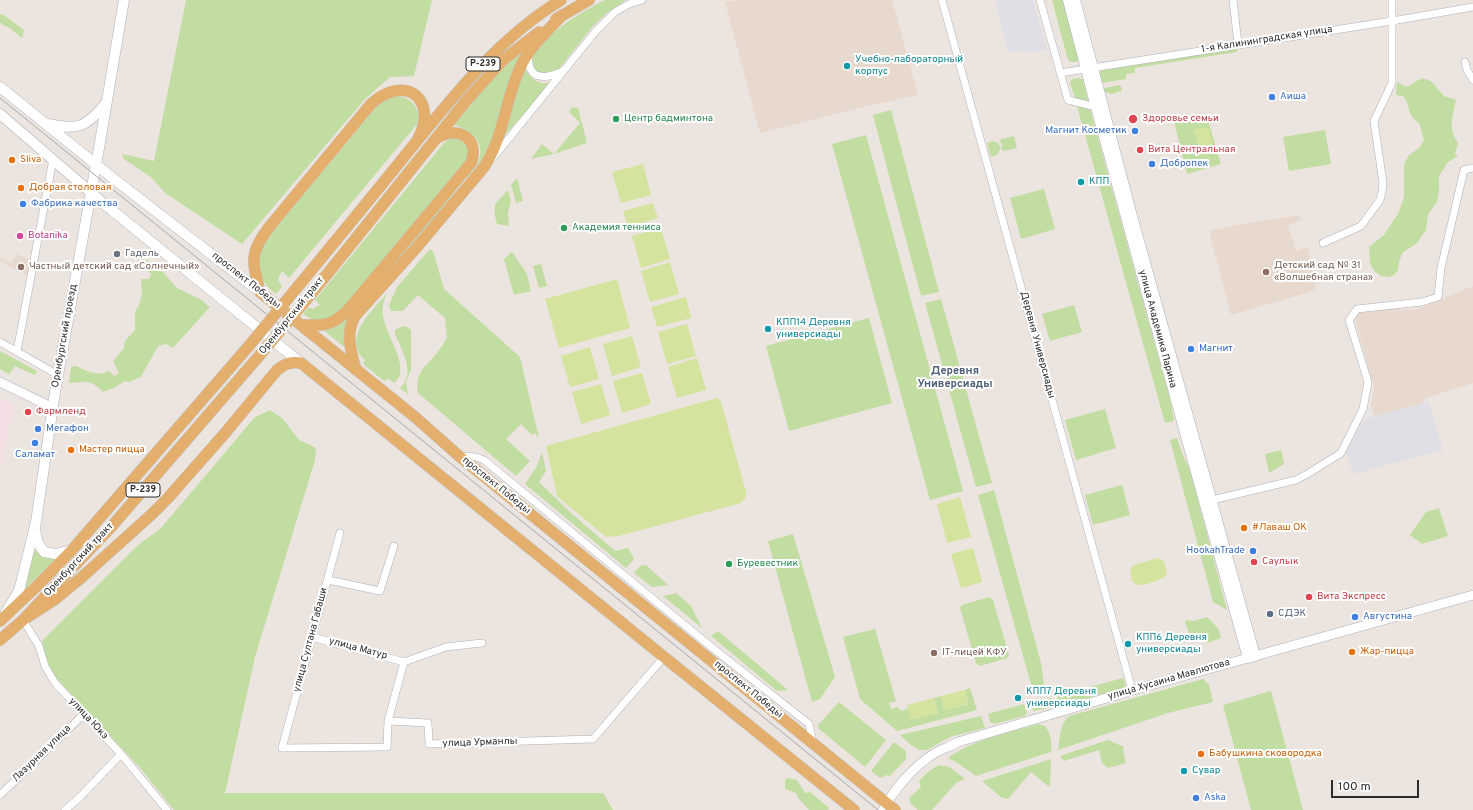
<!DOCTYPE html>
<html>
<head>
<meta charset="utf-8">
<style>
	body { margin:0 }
	#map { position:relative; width:1473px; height:810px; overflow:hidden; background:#ece4df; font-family:Overpass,sans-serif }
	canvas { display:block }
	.scale { position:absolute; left:1331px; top:780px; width:88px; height:18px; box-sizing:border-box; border:2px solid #2c2c2c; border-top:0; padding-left:5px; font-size:12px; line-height:14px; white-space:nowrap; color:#2c2c2c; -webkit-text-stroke:3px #fff; paint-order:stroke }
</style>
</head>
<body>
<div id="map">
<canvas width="1473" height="810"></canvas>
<div class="scale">100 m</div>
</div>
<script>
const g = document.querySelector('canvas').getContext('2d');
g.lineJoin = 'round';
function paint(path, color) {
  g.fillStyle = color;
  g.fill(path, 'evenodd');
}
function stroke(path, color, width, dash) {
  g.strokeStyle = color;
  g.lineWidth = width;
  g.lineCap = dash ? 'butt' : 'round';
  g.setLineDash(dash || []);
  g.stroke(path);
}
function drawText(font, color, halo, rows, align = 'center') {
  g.font = font + ' Overpass,sans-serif';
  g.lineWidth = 4;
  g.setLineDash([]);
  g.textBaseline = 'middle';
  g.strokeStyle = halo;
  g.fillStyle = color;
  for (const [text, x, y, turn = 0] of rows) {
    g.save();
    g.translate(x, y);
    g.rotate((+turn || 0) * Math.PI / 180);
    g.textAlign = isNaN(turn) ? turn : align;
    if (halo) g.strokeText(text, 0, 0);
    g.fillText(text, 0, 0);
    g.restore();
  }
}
paint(new Path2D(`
	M995 0H1033L1047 49 1038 52 1023 51 1008 52Z
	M1428 401 1443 450 1353 474 1346 450 1365 419Z`), '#e0dfe5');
paint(new Path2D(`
	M737 0H892L918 95 867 106 760 133 725 2Z
	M1300 215 1301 220 1288 225 1296 251 1308 247 1316 290 1231 315 1209 231 1247 223Z
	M16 254 32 261 30 272 27 275 0 261V257L12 263Z
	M1473 286V383L1426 398 1421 404 1375 416 1371 404 1374 388 1355 319 1359 313 1399 307 1400 310 1419 309Z`), '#e8d9ce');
paint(new Path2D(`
	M0 398 14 405 0 471Z`), '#f2dee3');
paint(new Path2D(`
	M186 0H432L414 76 390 77 365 99 242 244 165 193 152 178 124 159 122 154 154 161Z
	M605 0H626L607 13 593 26 558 70 542 75 534 69 532 59 533 56C546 33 581 12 605 0Z
	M1052 0H1064L1079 59 1076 62H1070L1067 57Z
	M0 14 4 15 24 30 22 38 7 26 6 27 0 23Z
	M533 40 486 155 467 178 466 177C470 172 475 168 478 162 487 143 470 129 454 125L492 79Z
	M1237 48V52L1135 68V73L1126 74V79L1102 83 1099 73 1102 70Z
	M524 68C530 78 541 88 553 81L499 142Z
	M1080 78 1083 80 1088 101 1075 98 1070 83 1072 79Z
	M1422 78 1431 81 1444 96 1456 100C1453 117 1447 127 1458 143L1455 154 1458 156 1448 162 1439 176V190L1437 202 1428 214 1426 230 1416 244 1403 252 1399 262 1398 270 1394 275 1388 277 1381 276 1374 271 1370 263 1369 247 1384 235 1399 212 1404 197V164L1409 155 1419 148 1424 140 1419 123C1405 114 1412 107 1403 96L1396 95 1397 82 1406 87Z
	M1120 85 1122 89 1121 91 1112 94 1105 92 1104 88Z
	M399 96C414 99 421 110 417 124L289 278 282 271 278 280 282 287 276 294C256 279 255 261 266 240L378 105 390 97Z
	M1077 106 1090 109 1171 403 1174 421 1165 423Z
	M572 107 578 108 587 143 554 154 531 159 542 144 554 154 580 123 569 112Z
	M891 110 939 292 921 296 873 115Z
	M1206 114 1221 164 1187 174 1174 122Z
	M1325 130 1331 164 1289 171 1283 137Z
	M866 135 963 491 930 500 832 144Z
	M1014 136 1017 148 1004 151 1002 150V145L1000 142 1001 139Z
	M451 138H457L467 143 470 158 335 319 313 320 303 314 309 307 312 309 320 305 315 300 444 143Z
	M993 141 998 143 1001 148 997 155 991 157 987 143Z
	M517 178 523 201 516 203 511 185Z
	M1044 189 1055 229 1021 239 1010 198Z
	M508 190 511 200 508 213 509 226 497 224C492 203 494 205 508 190Z
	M453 193 454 195 352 315 347 349 323 330 339 325 351 314Z
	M430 249 433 251 444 289 520 357 539 438 535 433 532 435 521 424 506 439 530 461 516 476 418 393C415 373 424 368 436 354 440 349 443 344 447 338L445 318 418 295 403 311H391L389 305 397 287Z
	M512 252 527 274 531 291 514 295 504 259Z
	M147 260 161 270 177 288 200 299 210 307 173 348 166 344 158 346 141 377 129 382 125 381 114 388 103 392C91 379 86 382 69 383L71 367 76 366C87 371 97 377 109 371L114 376 119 373 113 361 124 348 125 341 135 330V312L139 305 142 295 141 279H149L151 274 141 264Z
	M541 264 547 286 539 288 533 266Z
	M387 293C383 302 381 310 384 320 387 337 412 370 394 383L388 379 384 381 363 364 365 360C341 338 373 310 387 293Z
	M941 299 992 483 976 487 925 303Z
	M1074 305 1082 332 1050 341 1042 314Z
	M869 318 892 403 789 431 766 346Z
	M403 326 407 327 411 330V369L406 382 408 394 400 388C417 374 401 349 395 334V330Z
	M0 351 37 371 35 375 15 366 9 374 0 369Z
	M1105 409 1116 448 1076 460 1065 420Z
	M270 410 283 419 299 440 316 448 315 460 255 657 225 793H603L613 810H174L140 768 49 670 42 641 137 546 161 528 255 417Z
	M1177 438 1182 453 1190 470 1227 610 1213 602 1170 440Z
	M1281 450 1284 464 1269 473 1265 454Z
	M542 452 546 471 539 482 571 513 615 551 628 548 634 559 626 568 525 484 537 466Z
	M1122 485 1130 515 1093 525 1085 495Z
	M994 490 1041 663 1044 685 1032 688 978 495Z
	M1439 508 1448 536 1422 544 1410 535 1426 512Z
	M793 534 835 677 820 699 812 702 768 541Z
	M33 548C40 557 48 557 59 555L23 591Z
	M646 565 668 585 652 587 634 573 640 566Z
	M676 593 691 606 702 628 663 596Z
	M989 597 993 600 1009 655 1007 658 980 666 976 663 960 608 962 605Z
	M1207 617 1218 628 1221 638 1207 643 1203 639 1192 640 1185 622 1186 620 1194 621Z
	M875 629 896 701 889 703 891 709 897 707 902 711 908 708 911 719 938 713 934 698 941 696 944 710 968 704 965 690 970 688 977 710 897 731 860 699 843 637Z
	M718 631 788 690 777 691 711 636Z
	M1123 678 1126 687 1059 706 1057 696Z
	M1203 679 1209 685 1213 702 1168 713 1058 750C1060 738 1060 724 1069 716Z
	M1271 691 1303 810H1251L1223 705Z
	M1051 698 1053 707 1034 711 1031 706V702Z
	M839 702 886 740 865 767 818 728V725Z
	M1024 704 1027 712 1025 716 994 724 990 722 988 714Z
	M981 716 985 728 950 737 927 750H920L911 745 900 735Z
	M1038 724 1045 726C1051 735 1052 741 1051 752L976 776 956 762 948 758C974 739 1008 733 1038 724Z
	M1108 740 1124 747 1123 750 1126 763 1108 768 1102 763 1099 750 1064 761 1060 756Z
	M894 742 906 751V759L890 776 887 775 880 778 871 771Z
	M1051 759 1050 784 1049 787 1031 772 1008 799 1002 798 982 781Z
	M939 765 949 767 965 779 956 783 932 810H918L911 804 909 798 921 787 919 781 929 771Z
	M788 778 797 780 805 793 810 792 829 808 828 810H809L798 798 796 793 785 789V780Z`), '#c2dda1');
paint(new Path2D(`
	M1208 127 1215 151 1201 155 1194 130Z
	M643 164 651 195 621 203 612 172Z
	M653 203 658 218 628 227 623 211Z
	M661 228 670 259 641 268 632 236Z
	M670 262 679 294 650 302 641 271Z
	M617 279 630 328 559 348 545 299Z
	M686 297 691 318 657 327 651 307Z
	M687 324 696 356 667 364 658 332Z
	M632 336 641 367 612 376 603 344Z
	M590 347 599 379 570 387 561 356Z
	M697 358 706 390 677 398 668 367Z
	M642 373 651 404 622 413 613 381Z
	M601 384 610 415 581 424 572 392Z
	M717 398 721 402 746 492V497L741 503 619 536 606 537 557 496 546 446Z
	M960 497 971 537 947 543 937 504Z
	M973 548 982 582 961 588 951 554Z
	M1158 558 1164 561 1167 575C1163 579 1145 586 1138 585 1136 584 1134 583 1132 581L1130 569 1134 565Z
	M965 690 968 704 944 710 941 696Z
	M934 698 938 713 911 720 907 705Z`), '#d4e49e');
const minor = new Path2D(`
	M942 0 1132 690
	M1040 0 1068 100 1096 107
	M1233 0 1238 44
	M529 54C526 80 545 80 563 71
	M1465 62 1467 70 1473 80
	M1060 73 1392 21 1473 7
	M493 158 595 32 615 12 629 4 642 0
	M1323 243 1361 226 1380 200 1382 192 1383 183 1374 121 1392 83V0
	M0 342 58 375
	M17 351 53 159
	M459 456 476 457 484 460 715 650 809 724 813 743
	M1212 500 1296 480 1309 473 1341 453 1363 409 1368 382 1349 320 1357 309 1422 302 1438 297 1441 268 1464 170 1473 168
	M340 533 282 748 387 747 388 721 428 723 429 744 593 739 664 657
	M328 580 380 591 394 546
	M23 620 39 646 45 666 55 683 121 754 167 810
	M312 637 404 662
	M388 721 404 662 446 647 482 643
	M0 795 84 714
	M65 810 79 798 121 754`);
const tertiary = new Path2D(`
	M0 382 53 408
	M1255 656 1473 595
	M883 810C894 789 915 765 935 753 942 749 951 746 958 742L1147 686 1248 658`);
const secondary = new Path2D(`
	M1068 0 1096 107 1187 440 1248 658 1255 656 1132 216 1075 0
	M0 87 114 179 260 292
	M0 114 103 203 301 363
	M47 124C78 130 86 128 106 103
	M35 530 38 543 44 552 55 554 72 550
	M6 612 19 591 36 522 55 392 99 148 124 0`);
const primary = new Path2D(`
	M556 19 589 0
	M417 141C440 99 405 73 371 104L270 226C249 253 252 261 260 292L415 417 459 456 895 810
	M300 284C338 238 375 193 412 147 456 93 500 37 561 0
	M312 293 466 101 503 60 539 32
	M302 325C324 325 330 327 347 311L471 163C480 138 458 125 437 138
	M356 370C351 352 345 334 355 316L417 247 484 167C504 137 505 100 520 68 529 47 547 32 562 15
	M23 620 54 600 81 578 152 514 168 498 226 432 277 370C285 364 291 361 301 363L664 657 854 810
	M0 621 37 586 72 550 248 347
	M0 640 23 620 112 526 259 356`);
stroke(minor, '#acb0b7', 8);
stroke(tertiary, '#acb0b7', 10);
stroke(secondary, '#acb0b7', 11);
stroke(primary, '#c4c4c4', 12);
stroke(minor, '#fff', 7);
stroke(tertiary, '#fff', 9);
stroke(secondary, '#fff', 10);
stroke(primary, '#e4af6c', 11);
stroke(new Path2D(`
	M0 98 878 810`), '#a2a9b4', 1);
const primaryBridge = new Path2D(`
	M248 347 300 284
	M259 356 312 293`);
stroke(primaryBridge, '#c4c4c4', 12, []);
stroke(primaryBridge, '#e4af6c', 11);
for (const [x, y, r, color] of [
	[847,66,4,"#0f9aa8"],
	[1272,97,4,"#3f7fe0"],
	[616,119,4,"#2e9e5b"],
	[1133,119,5,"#e0444e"],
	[1135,131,4,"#3f7fe0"],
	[1140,150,4,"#e0444e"],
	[12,160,4,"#e8710a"],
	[1152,164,4,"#3f7fe0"],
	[1081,182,4,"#0f9aa8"],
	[21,188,4,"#e8710a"],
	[23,204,4,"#3f7fe0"],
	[564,228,4,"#2e9e5b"],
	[20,236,4,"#d1479c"],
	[117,254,4,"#6b7280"],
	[21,267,4,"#8d6e63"],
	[1266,272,4,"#8d6e63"],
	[768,329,4,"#0f9aa8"],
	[1191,349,4,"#3f7fe0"],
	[28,412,4,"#e0444e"],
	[38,429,4,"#3f7fe0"],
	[35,443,4,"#3f7fe0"],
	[71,450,4,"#e8710a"],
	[1244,528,4,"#e8710a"],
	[1253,551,4,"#3f7fe0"],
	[1254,562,4,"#e0444e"],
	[729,564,4,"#2e9e5b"],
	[1309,597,4,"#e0444e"],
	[1270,614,4,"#5c6f8a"],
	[1355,617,4,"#3f7fe0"],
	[1128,644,4,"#0f9aa8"],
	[1352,652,4,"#e8710a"],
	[934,653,4,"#8d6e63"],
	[1018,698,4,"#0f9aa8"],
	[1201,754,4,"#e8710a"],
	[1184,771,4,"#0f9aa8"],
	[1196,798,4,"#3f7fe0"]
]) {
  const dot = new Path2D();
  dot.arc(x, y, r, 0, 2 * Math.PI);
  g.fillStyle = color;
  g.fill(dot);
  stroke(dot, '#fff', 1.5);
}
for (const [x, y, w] of [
	[483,64,34],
	[143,490,34]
]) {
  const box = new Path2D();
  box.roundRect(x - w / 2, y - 7, w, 14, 3);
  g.fillStyle = '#fff';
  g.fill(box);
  stroke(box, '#2c2c2c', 1);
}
drawText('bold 9px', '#2c2c2c', null, [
	["Р-239",483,64],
	["Р-239",143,490]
]);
drawText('10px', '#2c2c2c', '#fff', [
	["1-я Калининградская улица",1267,40,-9],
	["проспект Победы",246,281,38],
	["Оренбургский тракт",292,316,-51],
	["улица Академика Парина",1157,329,75],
	["Оренбургский проезд",65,336,-80],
	["Деревня Универсиады",1037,345,75],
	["проспект Победы",496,486,39],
	["Оренбургский тракт",79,560,-47],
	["улица Султана Габаши",311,640,-75],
	["улица Матур",358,649,15],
	["улица Хусаина Мавлютова",1169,680,-16],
	["проспект Победы",748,690,39],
	["улица Юкэ",88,719,47],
	["улица Урманлы",480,743,-2],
	["Лазурная улица",42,754,-44]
]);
drawText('10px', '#0d838f', '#fff', [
	["Учебно-лабораторный",855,60],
	["корпус",855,72],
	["КПП",1089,182],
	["КПП14 Деревня",776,323],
	["универсиады",776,335],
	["КПП6 Деревня",1136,638],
	["универсиады",1136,650],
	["КПП7 Деревня",1026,692],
	["универсиады",1026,704],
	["Сувар",1192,771]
], 'left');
drawText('10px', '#366cbe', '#fff', [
	["Аиша",1280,97],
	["Магнит Косметик",1127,131,"right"],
	["Добропек",1160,164],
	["Фабрика качества",31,204],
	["Магнит",1199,349],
	["Мегафон",46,429],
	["Саламат",35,455,"center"],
	["HookahTrade",1245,551,"right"],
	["Августина",1363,617],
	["Aska",1204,798]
], 'left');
drawText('10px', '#27864d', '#fff', [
	["Центр бадминтона",624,119],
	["Академия тенниса",572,228],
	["Буревестник",737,564]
], 'left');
drawText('10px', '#be3a42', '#fff', [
	["Здоровье семьи",1142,119],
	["Вита Центральная",1148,150],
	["Фармленд",36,412],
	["Саулык",1262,562],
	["Вита Экспресс",1317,597]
], 'left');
drawText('10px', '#c56008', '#fff', [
	["Sliva",20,160],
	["Добрая столовая",29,188],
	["Мастер пицца",79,450],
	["#Лаваш ОК",1252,528],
	["Жар-пицца",1360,652],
	["Бабушкина сковородка",1209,754]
], 'left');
drawText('10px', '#b23c85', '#fff', [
	["Botanika",28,236]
], 'left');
drawText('10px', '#5b616d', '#fff', [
	["Гадель",125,254]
], 'left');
drawText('10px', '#785e54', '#fff', [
	["Детский сад № 31",1274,266],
	["«Волшебная страна»",1274,278],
	["Частный детский сад «Солнечный»",29,267],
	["IT-лицей КФУ",942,653]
], 'left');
drawText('10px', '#4e5e75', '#fff', [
	["СДЭК",1278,614]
], 'left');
drawText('bold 11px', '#506079', '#fff', [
	["Деревня",955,372],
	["Универсиады",955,385]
]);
</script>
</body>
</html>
